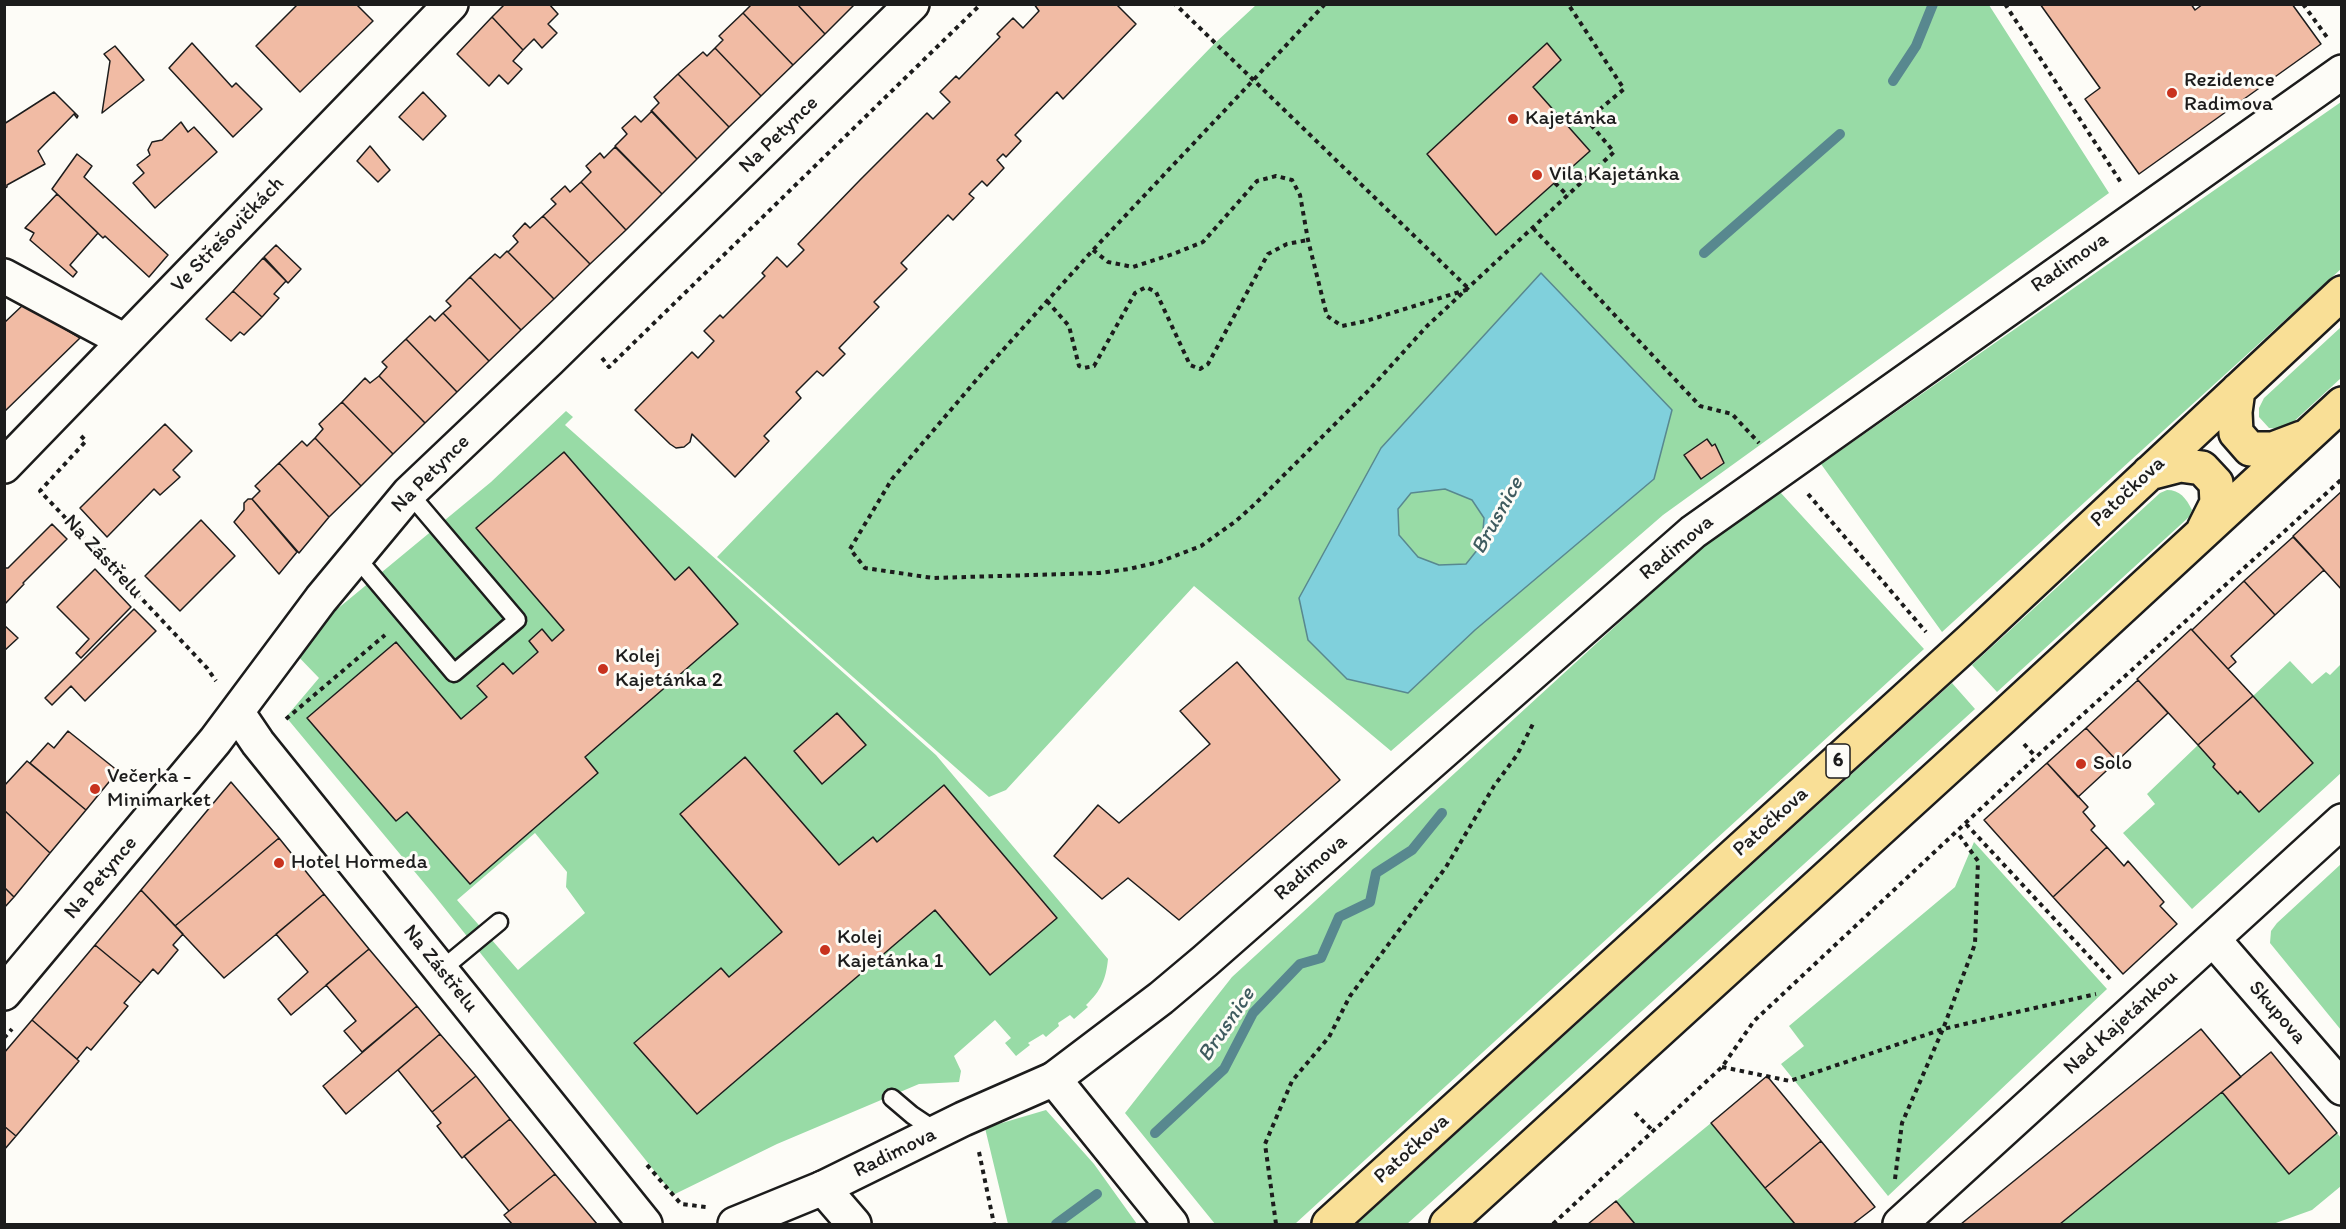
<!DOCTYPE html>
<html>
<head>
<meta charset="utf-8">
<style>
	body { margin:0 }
	#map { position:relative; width:2346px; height:1229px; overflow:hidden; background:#fdfcf7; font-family:Itim,sans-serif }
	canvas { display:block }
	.frame { position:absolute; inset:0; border:6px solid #1c1c1c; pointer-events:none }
</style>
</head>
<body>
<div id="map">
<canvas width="2346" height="1229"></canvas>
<div class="frame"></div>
</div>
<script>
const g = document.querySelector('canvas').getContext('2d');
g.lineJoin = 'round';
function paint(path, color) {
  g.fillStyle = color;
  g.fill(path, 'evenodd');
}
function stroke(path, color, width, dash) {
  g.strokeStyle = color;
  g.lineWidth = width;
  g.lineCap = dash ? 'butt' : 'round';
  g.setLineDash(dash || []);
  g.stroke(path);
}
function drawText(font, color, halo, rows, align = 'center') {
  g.font = font + ' Itim,sans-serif';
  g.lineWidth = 6;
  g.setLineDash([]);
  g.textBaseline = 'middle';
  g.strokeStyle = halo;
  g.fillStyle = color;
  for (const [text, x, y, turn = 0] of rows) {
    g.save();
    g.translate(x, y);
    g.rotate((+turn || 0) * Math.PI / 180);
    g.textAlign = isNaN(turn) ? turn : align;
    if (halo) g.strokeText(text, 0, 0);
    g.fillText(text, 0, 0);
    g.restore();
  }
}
paint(new Path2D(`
	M1256 5H1989L2109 193 1663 515 1391 751 1194 586 1006 790 989 797 717 557 1215 43ZM1547 44 1561 60 1533 87 1589 151 1427 154ZM1707 439 1712 446 1715 445 1724 463 1701 479 1684 455ZM1381 448 1654 479 1475 630 1408 693Z
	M2341 102V269L1942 632 1821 464Z
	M2341 327V378L2290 425 2280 429 2269 428 2259 417V408L2264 398Z
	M566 411 573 417 565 425 936 755 1108 959C1106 979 1101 991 1086 1005L1088 1007 1074 1019 1070 1015 1058 1023 1059 1026 1046 1037 1043 1034 1028 1043 1030 1045 1016 1056 1005 1043 1011 1038 995 1020 954 1056 961 1071 959 1082 919 1084 777 1144 675 1194 672 1193 434 895 286 717 319 678 290 648 491 482ZM564 452 675 580 689 567 738 624 585 757 598 773 407 812 396 821 395 643 461 719 487 697 477 685 503 663 513 674 538 652 529 641 542 629 552 641 564 630 476 528ZM745 757 839 865 873 837 877 842 944 786 1057 917 990 974 935 910 696 1114 634 1042 721 968 729 977 782 932 680 814ZM535 833 567 872 566 887 585 913 518 970 457 900Z
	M1445 489 1472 500 1484 518 1482 545 1466 564 1439 565 1418 557 1399 535 1398 509 1411 493Z
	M2167 490C2180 490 2186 498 2192 510L2189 517 1997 692 1972 665 2160 493Z
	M1780 492 1924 649 1296 1223 1215 1224 1125 1113 1232 977 1704 545Z
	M2290 661 2312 684 2326 672 2330 675 2341 664V773L2192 909 2123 833 2155 804 2147 794 2198 745 2215 764 2213 767 2237 793 2240 791 2259 812 2313 763 2253 696Z
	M1952 683 1975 709 1407 1224H1357Z
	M1974 842 2107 989 1888 1196 1781 1064 1804 1046 1789 1026 1955 887Z
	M2341 864V1030L2270 943 2271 931 2277 923Z
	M2222 1092 2289 1174 2337 1133 2341 1138V1186L2312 1210 2273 1224H2060Z
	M1046 1110 1094 1164 1137 1224H1008L985 1128Z
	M1711 1123 1795 1224H1635L1616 1201Z`), '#98dba6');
const water = new Path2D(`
	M1541 273 1672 410 1654 479 1475 630 1408 693 1347 679 1308 640 1299 598 1381 448ZM1445 489 1472 500 1484 518 1482 544 1466 564 1439 565 1418 557 1399 535 1398 509 1411 493Z`);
paint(water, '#80d0dc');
stroke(water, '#58888f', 1.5);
stroke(new Path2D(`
	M1893 81 1916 46 1933 4
	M1704 253 1840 134
	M1155 1133 1224 1069 1253 1013 1300 964 1321 958 1339 917 1370 902 1376 873 1412 850 1442 813
	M1056 1224 1097 1194`), '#58888f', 10);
const building = new Path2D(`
	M298 4H356L373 21 300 92 256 46Z
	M505 4H549L558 14 548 24 557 33 542 48 534 39 523 50 492 17Z
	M752 4H797L825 34 793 65 743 13Z
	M797 4H855L825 34Z
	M1116 4 1136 24 1063 99 1057 92 1015 135 1021 141 1006 157 1003 154 997 160 1004 168 987 186 982 181 969 194 974 198 953 220 948 215 901 263 907 269 874 302 879 307 839 348 845 354 823 376 817 371 796 392 801 398 764 436 769 441 735 477 692 434 690 442 684 447 676 448 670 444 635 410 692 352 698 358 714 341 704 331 720 315 723 318 765 276 762 273 777 257 787 267 804 250 798 244 860 180 927 113 933 119 950 102 940 92 956 76 959 79 1000 37 997 34 1013 18 1023 28 1039 11 1034 4Z
	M2040 4H2191L2195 10 2203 4H2292L2321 44 2139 174 2085 99 2100 88Z
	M743 13 793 65 761 96 715 48 723 40 719 36Z
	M492 17 523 50 513 61 522 69 508 84 499 75 489 86 457 54Z
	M192 43 232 87 236 83 262 109 233 137 169 68Z
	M1547 43 1561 60 1533 87 1590 151 1496 235 1427 154Z
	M115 46 144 80 102 113 110 61 104 54Z
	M715 48 761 96 729 127 678 74 703 52 707 56Z
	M678 74 729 127 697 159 651 111 659 103 654 97Z
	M54 92 78 116 77 118 74 114 38 151 45 164 7 185V187L4 189V124Z
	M423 92 446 116 423 140 399 117Z
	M652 111 697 159 662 194 615 146 627 134 622 128 635 116 641 122Z
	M181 122 188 132 194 127 217 152 155 208 133 183 144 173 137 165 150 155 148 150 152 142 162 140Z
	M370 146 390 170 378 182 357 161Z
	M615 147 662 194 626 230 581 182 591 172 586 166 600 153 604 158Z
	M77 154 92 166 84 177 168 255 149 277 105 236 103 238 52 189Z
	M581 182 626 230 590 264 543 216 556 204 551 199 565 186 570 192Z
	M57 194 98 233 70 265 77 272 73 277 30 240 34 233 25 228Z
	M543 216 590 264 554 299 508 252 518 242 513 236 525 223 530 228Z
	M276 245 301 269 288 283 264 257Z
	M507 251 554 299 521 330 470 277 495 254 500 258Z
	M263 258 286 281 274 294 279 298 262 317 233 291Z
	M470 277 521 330 489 361 443 313 451 306 446 301Z
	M233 291 262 317 244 335 240 332 231 341 206 319Z
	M24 304 80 338 4 412V323Z
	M443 313 489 361 457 392 406 339 430 316 435 321Z
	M406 339 457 392 425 423 379 376 387 367 382 362Z
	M379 376 425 423 393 454 342 402 365 378 370 383Z
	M342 402 393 454 361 486 315 438 323 429 319 424Z
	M165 424 192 451 173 470 180 477 160 495 154 489 107 537 80 508Z
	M315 438 361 486 329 517 279 463 302 441 307 446Z
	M1707 439 1712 446 1715 444 1724 463 1701 479 1684 455Z
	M564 452 675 580 689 567 738 624 585 757 598 773 470 884 407 812 396 821 307 718 396 642 461 719 487 697 477 686 503 663 513 674 538 652 529 641 542 629 552 641 564 630 476 528Z
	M279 463 329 517 299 553 252 499 260 491 255 486Z
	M2342 491V590L2293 536Z
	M248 499H252L297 552 279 574 234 522 244 510V503Z
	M201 520 235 556 180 611 145 576Z
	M52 524 67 539 23 583 24 584 4 605V568H8Z
	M2293 537 2324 570 2275 615 2244 581Z
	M95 569 131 607 81 658 76 653 89 639 57 607Z
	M2244 581 2275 615 2231 656 2236 662 2228 669 2192 630Z
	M134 609 156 631 85 701 71 686 52 705 45 698Z
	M4 625 18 638 4 651Z
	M2191 629 2253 696 2198 745 2137 679Z
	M1237 662 1340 780 1179 920 1128 878 1102 899 1054 856 1098 805 1119 823 1210 744 1180 711Z
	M2138 680 2168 713 2117 761 2086 728Z
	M2253 696 2313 763 2259 812 2240 791 2238 794 2213 767 2215 764 2198 745Z
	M837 713 866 745 822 784 794 751Z
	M2086 728 2117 761 2078 797 2047 763Z
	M68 731 118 771 86 810 30 763 48 743 54 748Z
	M745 757 839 865 873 837 877 842 944 785 1057 918 990 975 935 910 697 1114 634 1043 721 968 729 977 782 932 680 814Z
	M27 761 86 810 50 853 4 810V786Z
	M2047 763 2088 807 2083 812 2095 826 2091 830 2107 847 2053 897 1984 820Z
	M231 782 279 838 175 926 141 890Z
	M4 810 50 853 14 897 4 887Z
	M279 838 324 894 224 978 175 926Z
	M2107 847 2124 866 2128 861 2164 902 2160 906 2177 924 2123 974 2053 897Z
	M4 887 14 897 4 908Z
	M141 890 183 934 173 945 178 950 158 974 153 969 141 983 95 945Z
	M324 894 369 949 291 1015 278 999 308 972 276 934Z
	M95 945 141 983 124 1003 128 1006 91 1050 87 1047 77 1059 32 1020Z
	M369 949 417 1006 362 1052 344 1031 356 1021 326 985Z
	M417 1006 440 1034 346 1114 323 1086Z
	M32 1020 79 1061 16 1136 4 1126V1053Z
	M2201 1029 2241 1077 2222 1092 2060 1224H1961Z
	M440 1034 476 1076 432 1112 398 1070Z
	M2271 1052 2337 1133 2289 1174 2222 1092Z
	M476 1076 510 1119 462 1158 437 1126 441 1123 432 1112Z
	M1767 1076 1821 1141 1765 1188 1711 1123Z
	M510 1119 555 1174 509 1211 464 1156Z
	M4 1126 16 1136 4 1150Z
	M1821 1141 1875 1207 1853 1224H1795L1765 1188Z
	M555 1174 597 1224H512L504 1215Z
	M1616 1201 1635 1224H1588Z`);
paint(building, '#f1bba4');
stroke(building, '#1c1c1c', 1.5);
const lane = new Path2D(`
	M356 557 454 673 517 620 409 493
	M441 970 499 922
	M892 1098 912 1115 939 1133`);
const street = new Path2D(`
	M4 276 125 341
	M4 466 451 4
	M237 712 258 743 645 1224
	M2213 939 2342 1088
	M4 993 215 741 321 599 409 493 549 360 912 4
	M1054 1079 1161 998 1205 961 1693 532 2342 72
	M823 1188 854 1224
	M1900 1224 2342 821`);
const secondary = new Path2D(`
	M735 1224 823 1188 963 1119 1054 1079 1171 1224`);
const primary = new Path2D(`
	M2238 390 2235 412 2236 433 2250 449H2273L2302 438
	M2149 473 2180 465 2202 468 2216 483 2217 503 2204 529
	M1329 1224 1973 638 2342 293
	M1447 1224 2002 718 2342 404`);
stroke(lane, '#1c1c1c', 21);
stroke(street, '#1c1c1c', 38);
stroke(secondary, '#1c1c1c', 38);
stroke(primary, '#1c1c1c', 38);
stroke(new Path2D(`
	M1325 4 1093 250 984 371 892 479 850 549 865 568 933 578 1099 573 1129 569 1159 562 1201 546 1236 521 1254 505 1369 390 1427 326 1614 152 1587 120 1624 89 1568 4
	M2005 4 2122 184
	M2303 4 2329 40
	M1555 183 1568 196
	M1533 228 1700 406 1732 414 1759 443
	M1093 250 1108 262 1133 267 1173 254 1203 242 1257 181 1276 176 1292 180 1300 195 1308 240 1327 316 1342 326 1366 321 1469 289 1175 4
	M1047 301 1069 326 1079 366 1084 368 1094 366 1135 293 1146 287 1156 292 1190 365 1200 369 1208 364 1268 254 1287 244 1308 240
	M602 358 609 367 981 4
	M81 436 86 441 40 491 207 668 216 681
	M1808 494 1926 632
	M286 719 385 635
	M2024 744 2036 757
	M1966 824 2113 982
	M4 1038 12 1029
	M1722 1067 1790 1081 1943 1029 2096 994
	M1635 1113 1653 1131
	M979 1152 994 1224
	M647 1165 681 1204 706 1207
	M1895 1179 1902 1123 1943 1029 1975 944 1978 861 1957 832
	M1276 1224 1265 1144 1292 1081 1329 1037 1350 996 1446 867 1494 786 1517 755 1534 722
	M1553 1224 1722 1067 1754 1021 2036 757 2342 479`), '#1c1c1c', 4, [4.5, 4.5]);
stroke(lane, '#fdfcf7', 16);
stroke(street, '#fdfcf7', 33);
stroke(secondary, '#fdfcf7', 33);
stroke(primary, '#f9df96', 33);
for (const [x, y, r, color] of [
	[2172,93,6,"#c8321e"],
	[1513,119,6,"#c8321e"],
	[1537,175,6,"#c8321e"],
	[603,669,6,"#c8321e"],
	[2081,764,6,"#c8321e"],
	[95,789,6,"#c8321e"],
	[279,863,6,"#c8321e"],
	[825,950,6,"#c8321e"]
]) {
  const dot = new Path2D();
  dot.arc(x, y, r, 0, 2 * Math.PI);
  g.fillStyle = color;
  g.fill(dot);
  stroke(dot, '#fdfcf7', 2);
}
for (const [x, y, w] of [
	[1838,761,24]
]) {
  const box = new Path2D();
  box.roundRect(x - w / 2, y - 17, w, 34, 4.5);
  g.fillStyle = '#fdfcf7';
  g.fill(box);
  stroke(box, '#1c1c1c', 1.5);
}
drawText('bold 20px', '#1c1c1c', null, [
	["6",1838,761]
]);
drawText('21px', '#1c1c1c', '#fdfcf7', [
	["Rezidence",2184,81],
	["Radimova",2184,105],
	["Kajetánka",1525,119],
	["Vila Kajetánka",1549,175],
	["Kolej",615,657],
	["Kajetánka 2",615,681],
	["Solo",2093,764],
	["Večerka -",107,777],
	["Minimarket",107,801],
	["Hotel Hormeda",291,863],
	["Kolej",837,938],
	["Kajetánka 1",837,962]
], 'left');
drawText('21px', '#1c1c1c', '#fdfcf7', [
	["Na Petynce",779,135,-44],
	["Ve Střešovičkách",228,235,-46],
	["Radimova",2070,263,-35],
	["Na Petynce",431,474,-45],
	["Patočkova",2128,492,-43],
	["Radimova",1677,548,-40],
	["Na Zástřelu",103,557,47],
	["Patočkova",1771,822,-42],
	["Radimova",1311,868,-41],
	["Na Petynce",101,878,-50],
	["Na Zástřelu",440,969,51],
	["Skupova",2277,1013,49],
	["Nad Kajetánkou",2121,1023,-42],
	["Patočkova",1412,1149,-42],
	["Radimova",895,1153,-26]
]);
drawText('italic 22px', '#3f5b5f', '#fdfcf7', [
	["Brusnice",1498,516,-61],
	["Brusnice",1227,1025,-56]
]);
</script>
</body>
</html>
